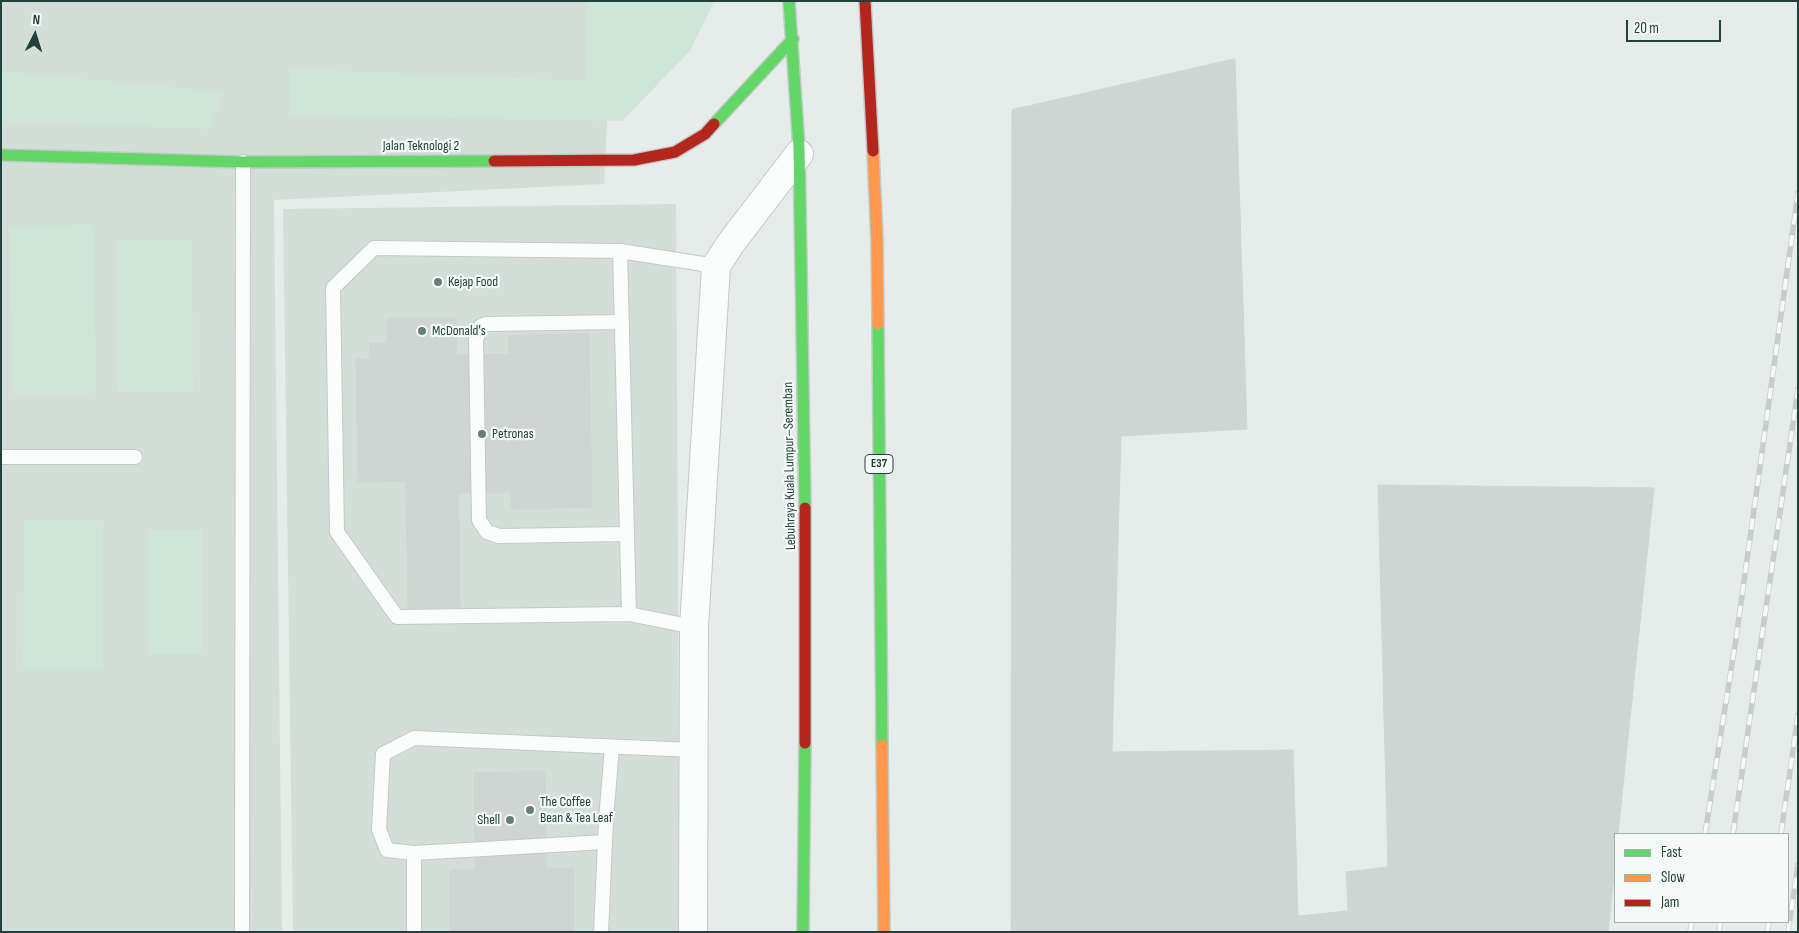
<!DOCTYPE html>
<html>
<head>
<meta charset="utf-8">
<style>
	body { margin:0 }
	#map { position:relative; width:1799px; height:933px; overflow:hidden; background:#e6ece9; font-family:"Sofia Sans Condensed",sans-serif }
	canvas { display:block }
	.frame { position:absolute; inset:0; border:2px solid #21423b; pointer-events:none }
	.legend { position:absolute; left:1614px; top:833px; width:175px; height:90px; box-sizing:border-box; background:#f5faf8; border:1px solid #a0b0ac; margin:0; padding:6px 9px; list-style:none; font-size:15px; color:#21423b }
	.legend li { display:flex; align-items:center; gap:10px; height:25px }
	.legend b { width:25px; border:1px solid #a0b0ac }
	.north { position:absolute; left:10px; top:10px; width:50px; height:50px; -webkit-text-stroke:4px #f5faf8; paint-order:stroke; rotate:5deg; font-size:14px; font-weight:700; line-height:20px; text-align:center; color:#21423b }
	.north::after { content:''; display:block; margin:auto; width:18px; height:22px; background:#21423b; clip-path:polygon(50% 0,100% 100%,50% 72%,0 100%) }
	.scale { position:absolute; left:1626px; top:20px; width:95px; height:22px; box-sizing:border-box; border:2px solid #21423b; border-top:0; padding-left:6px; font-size:15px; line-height:18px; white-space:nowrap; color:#21423b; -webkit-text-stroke:4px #f5faf8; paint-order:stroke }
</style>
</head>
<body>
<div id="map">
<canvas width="1799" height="933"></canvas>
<div class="frame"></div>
<ul class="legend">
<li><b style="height:6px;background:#63d668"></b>Fast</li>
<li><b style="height:6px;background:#ff974d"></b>Slow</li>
<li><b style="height:6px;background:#b3261e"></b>Jam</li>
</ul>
<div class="north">N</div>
<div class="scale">20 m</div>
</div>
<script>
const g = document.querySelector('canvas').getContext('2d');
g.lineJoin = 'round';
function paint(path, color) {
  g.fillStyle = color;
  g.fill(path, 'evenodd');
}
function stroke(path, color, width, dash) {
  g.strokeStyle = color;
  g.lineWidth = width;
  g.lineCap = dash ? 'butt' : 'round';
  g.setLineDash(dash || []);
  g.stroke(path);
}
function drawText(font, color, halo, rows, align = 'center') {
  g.font = font + ' "Sofia Sans Condensed",sans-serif';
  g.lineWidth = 4.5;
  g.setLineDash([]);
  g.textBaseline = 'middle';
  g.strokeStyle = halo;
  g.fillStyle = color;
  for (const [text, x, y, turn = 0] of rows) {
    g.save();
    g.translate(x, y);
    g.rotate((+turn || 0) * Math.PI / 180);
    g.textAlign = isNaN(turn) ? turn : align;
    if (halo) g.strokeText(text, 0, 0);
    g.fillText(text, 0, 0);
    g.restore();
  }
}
paint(new Path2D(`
	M1 1H634L609 81 604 184 274 200 282 932H1Z
	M676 204 680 932H293L283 209Z`), '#d4ded9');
paint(new Path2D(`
	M587 1H714L690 51 622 121 291 115 289 69 587 81Z
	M1 71 223 92 210 129 1 121Z
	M93 225 96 393 13 395 9 226Z
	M192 240 193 392H117L116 241Z
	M24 521H103V670L23 669Z
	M148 530H202L201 654H148Z`), '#cee6d7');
const building = new Path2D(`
	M1235 59 1247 429 1121 436 1112 752 1293 750 1298 916 1348 911 1346 872 1388 867 1378 485 1654 488 1618 834H1615V865L1608 932H1011L1012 110Z
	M456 318 457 355H449V367L389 369V359H370V343H387V319Z
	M589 334 592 507 511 509V492L458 493 457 355 509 354 508 336Z
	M449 355H457L460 607 408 608 406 481 358 482 356 359H389V369L449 367Z
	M545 772 546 868H574V932H450V870H475L474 773Z`);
paint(building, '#ced5d2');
stroke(building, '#ced5d2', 1);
const lane = new Path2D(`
	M620 251 629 614 397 617 337 532 333 288 374 248 620 251 716 266
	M622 322 486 324 481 326 476 340 479 520 487 532 499 536 626 534
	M1 457H135
	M629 614 694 627
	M414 853 605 842
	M242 932 243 162
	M414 932V853L387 850 379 829 383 754 414 738 694 750
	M601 932 606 820 612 747`);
const street = new Path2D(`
	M693 932 694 627 716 266 731 243 799 154`);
const fast = new Path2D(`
	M789 1 799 148 805 508
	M714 124 793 39
	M1 155 243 162 494 161
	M878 324 882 745
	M803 932 805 743`);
const slow = new Path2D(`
	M873 151 877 239 878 324
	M882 745 884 932`);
const jam = new Path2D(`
	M865 1 873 151
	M494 161 634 160 675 152 705 134 714 124
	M805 743V508`);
stroke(lane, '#c3c9c7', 16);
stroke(street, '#c3c9c7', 30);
stroke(fast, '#c1cac7', 14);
stroke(slow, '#c1cac7', 14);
stroke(jam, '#c1cac7', 14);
stroke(lane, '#fbfcfc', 14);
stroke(street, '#fbfcfc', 28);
stroke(fast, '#63d668', 11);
stroke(slow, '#ff974d', 11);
stroke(jam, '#b3261e', 11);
const rail = new Path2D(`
	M1705 834 1736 639 1798 193
	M1733 834 1798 389
	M1781 834 1798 715
	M1690 932 1692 922
	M1719 932 1720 922
	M1767 932 1769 922
	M1788 932 1798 865`);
stroke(rail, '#c7cdcb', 5.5);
stroke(rail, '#f5faf8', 4, [11]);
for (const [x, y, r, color] of [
	[438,282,5,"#667e78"],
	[422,331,5,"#667e78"],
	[482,434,5,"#667e78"],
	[530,810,5,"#667e78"],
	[510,820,5,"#667e78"]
]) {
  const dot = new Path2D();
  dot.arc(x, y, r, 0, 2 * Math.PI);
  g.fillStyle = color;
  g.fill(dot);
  stroke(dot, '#f5faf8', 2);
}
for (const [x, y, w] of [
	[879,464,28]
]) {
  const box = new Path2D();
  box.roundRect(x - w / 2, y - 9.5, w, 19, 4);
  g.fillStyle = '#f5faf8';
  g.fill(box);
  stroke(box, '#21423b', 1);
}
drawText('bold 12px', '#21423b', null, [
	["E37",879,464]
]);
drawText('14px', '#21423b', '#f5faf8', [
	["Jalan Teknologi 2",421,146],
	["Lebuhraya Kuala Lumpur–Seremban",790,466,-91]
]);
drawText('14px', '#21423b', '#f5faf8', [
	["Kejap Food",448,282],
	["McDonald's",432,331],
	["Petronas",492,434],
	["The Coffee",540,802],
	["Bean & Tea Leaf",540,818],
	["Shell",500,820,"right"]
], 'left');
</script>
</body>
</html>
